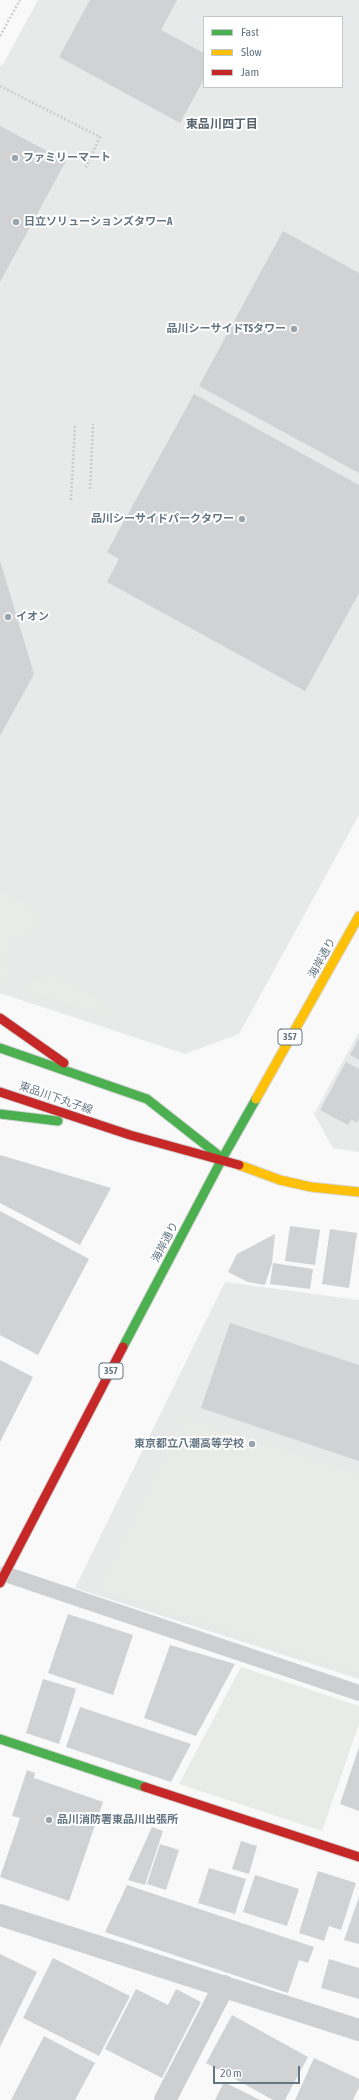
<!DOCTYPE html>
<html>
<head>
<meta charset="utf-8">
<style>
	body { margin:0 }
	#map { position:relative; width:359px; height:2100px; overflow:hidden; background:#f9f9f9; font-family:"Asap Condensed",sans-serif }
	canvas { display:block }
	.legend { position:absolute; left:203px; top:16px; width:140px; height:72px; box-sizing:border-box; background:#fff; border:1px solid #c1c8cd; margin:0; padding:5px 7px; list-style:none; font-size:12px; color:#657683 }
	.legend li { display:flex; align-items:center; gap:8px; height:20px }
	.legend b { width:20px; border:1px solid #c1c8cd }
	.scale { position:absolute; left:213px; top:2066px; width:87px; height:18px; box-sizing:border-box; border:2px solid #657683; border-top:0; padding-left:5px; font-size:12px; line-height:14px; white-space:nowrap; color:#657683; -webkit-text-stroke:3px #fff; paint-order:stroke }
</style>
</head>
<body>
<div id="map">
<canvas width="359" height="2100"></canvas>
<ul class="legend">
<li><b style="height:5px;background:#4caf50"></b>Fast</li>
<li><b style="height:5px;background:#ffc107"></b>Slow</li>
<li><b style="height:5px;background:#c62828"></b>Jam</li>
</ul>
<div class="scale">20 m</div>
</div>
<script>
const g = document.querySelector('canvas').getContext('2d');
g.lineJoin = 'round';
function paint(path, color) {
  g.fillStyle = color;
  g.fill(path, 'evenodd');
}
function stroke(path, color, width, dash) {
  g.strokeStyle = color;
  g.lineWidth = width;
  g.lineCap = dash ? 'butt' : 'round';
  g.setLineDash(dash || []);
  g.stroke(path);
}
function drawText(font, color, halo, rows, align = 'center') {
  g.font = font + ' "Asap Condensed","Noto Sans JP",sans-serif';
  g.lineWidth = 4;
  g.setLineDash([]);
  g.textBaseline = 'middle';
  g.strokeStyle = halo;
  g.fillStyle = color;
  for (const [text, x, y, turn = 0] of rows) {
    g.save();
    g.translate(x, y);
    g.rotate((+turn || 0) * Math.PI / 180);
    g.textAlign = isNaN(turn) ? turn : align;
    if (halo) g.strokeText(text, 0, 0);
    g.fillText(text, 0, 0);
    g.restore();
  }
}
paint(new Path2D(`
	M38 0H359V815L239 1034 185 1054 0 993V65L2 66ZM204 17H342V87H204Z
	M359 1032V1152L333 1148 314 1114Z
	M225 1282 359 1300V1679L75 1588Z`), '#e8e9e9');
paint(new Path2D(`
	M0 891 36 910 38 925 10 942 4 963 11 975 9 983 0 980Z
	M49 973 114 1010 110 1015 22 988 24 982C36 984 41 980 49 973Z
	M183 1418 359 1476V1673L100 1589Z
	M241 1667 359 1706V1724L322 1831 179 1784Z`), '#e8ebe6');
paint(new Path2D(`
	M90 0H177L161 30 204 53V79L180 123 59 57Z
	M0 126 66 161 0 282Z
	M283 231 359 273V473L199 386Z
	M194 394 359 485V593L305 691 107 582 119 559 107 552Z
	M0 561 34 674 0 736Z
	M359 1038V1060L350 1055Z
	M346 1062 359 1069V1118L357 1123 351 1119 348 1125 320 1110Z
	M0 1155 111 1188 80 1245 0 1203Z
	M0 1211 89 1259 38 1355 0 1335Z
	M290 1226 320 1230 315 1265 285 1261Z
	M330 1229 357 1233 349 1288 322 1284Z
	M275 1234 272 1263 265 1285 248 1282 228 1272 237 1254Z
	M273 1263 313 1269 310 1289 270 1284Z
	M230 1323 359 1365V1461L201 1408Z
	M0 1360 33 1377 0 1442Z
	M68 1614 133 1635 113 1695 48 1673Z
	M170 1645 235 1664 196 1736 144 1718Z
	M43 1679 76 1689 59 1744 26 1733Z
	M80 1707 191 1744 171 1782 66 1747Z
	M359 1747V1811L340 1804Z
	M27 1770 35 1773 34 1778 103 1802 69 1901 0 1877 20 1818 12 1816Z
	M152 1827 163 1831 145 1885 128 1880Z
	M241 1841 257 1846 249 1874 232 1869Z
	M160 1844 179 1850 166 1890 147 1884Z
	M209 1868 246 1879 235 1914 198 1903Z
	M318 1871 356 1883 341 1930 329 1926 324 1941 299 1933Z
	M255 1875 299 1889 287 1926 243 1912Z
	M127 1885 314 1947 308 1963 299 1960 288 1993 105 1932Z
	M359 1897V1944L344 1940Z
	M0 1954 37 1972 0 2047Z
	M53 1958 130 1996 99 2056 23 2018Z
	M329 1959 359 1968V1999L321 1988Z
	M136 1989 168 2005 176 1989 201 2002 162 2078 105 2049Z
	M232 2015 308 2057 285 2100H273L206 2063Z
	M44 2036 95 2063 75 2100H11Z
	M314 2058 359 2079V2087L353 2100H295Z
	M224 2082 260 2100H215Z`), '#d0d2d3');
const fast = new Path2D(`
	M0 1048 147 1099 217 1154
	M0 1114 58 1121
	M123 1347 222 1159 256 1099
	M0 1739 145 1787`);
const slow = new Path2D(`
	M256 1099 359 916
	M239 1165 280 1180 311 1187 359 1192`);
const jam = new Path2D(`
	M0 1018 64 1063
	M0 1092 130 1135 239 1165
	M0 1583 123 1347
	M145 1787 359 1857`);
stroke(fast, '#d5d6d7', 11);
stroke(slow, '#d5d6d7', 11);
stroke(jam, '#d5d6d7', 11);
stroke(new Path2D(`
	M0 36 20 0
	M0 86 100 137 85 169
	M90 489 93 424
	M71 500 75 424`), '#cbcccd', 2.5, [2, 2]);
stroke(new Path2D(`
	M5 1574 359 1693`), '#cecfd0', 16);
stroke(new Path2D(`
	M0 1915 359 2030
	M165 2100 224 1986`), '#cecfd0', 22);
stroke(fast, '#4caf50', 9);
stroke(slow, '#ffc107', 9);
stroke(jam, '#c62828', 9);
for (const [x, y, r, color] of [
	[15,158,4,"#99a4ac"],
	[16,222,4,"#99a4ac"],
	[294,329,4,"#99a4ac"],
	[242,519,4,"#99a4ac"],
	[8,617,4,"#99a4ac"],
	[252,1444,4,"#99a4ac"],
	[49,1820,4,"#99a4ac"]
]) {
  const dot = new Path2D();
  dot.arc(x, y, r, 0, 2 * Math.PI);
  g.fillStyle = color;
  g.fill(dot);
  stroke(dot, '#fff', 1.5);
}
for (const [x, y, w] of [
	[290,1037,24],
	[111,1371,24]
]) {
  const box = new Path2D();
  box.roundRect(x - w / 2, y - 8, w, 16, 3);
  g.fillStyle = '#fff';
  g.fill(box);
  stroke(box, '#657683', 1);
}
drawText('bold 10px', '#657683', null, [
	["357",290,1037],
	["357",111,1371]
]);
drawText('bold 11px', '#657683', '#fff', [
	["ファミリーマート",23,158],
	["日立ソリューションズタワーA",24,222],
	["品川シーサイドTSタワー",286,329,"right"],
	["品川シーサイドパークタワー",234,519,"right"],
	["イオン",16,617],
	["東京都立八潮高等学校",244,1444,"right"],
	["品川消防署東品川出張所",57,1820]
], 'left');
drawText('11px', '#657683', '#fff', [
	["海岸通り",322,958,-61],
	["東品川下丸子線",56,1098,19],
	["海岸通り",165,1242,-62]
]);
drawText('bold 12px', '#57646e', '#fff', [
	["東品川四丁目",222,124]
]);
</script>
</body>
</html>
